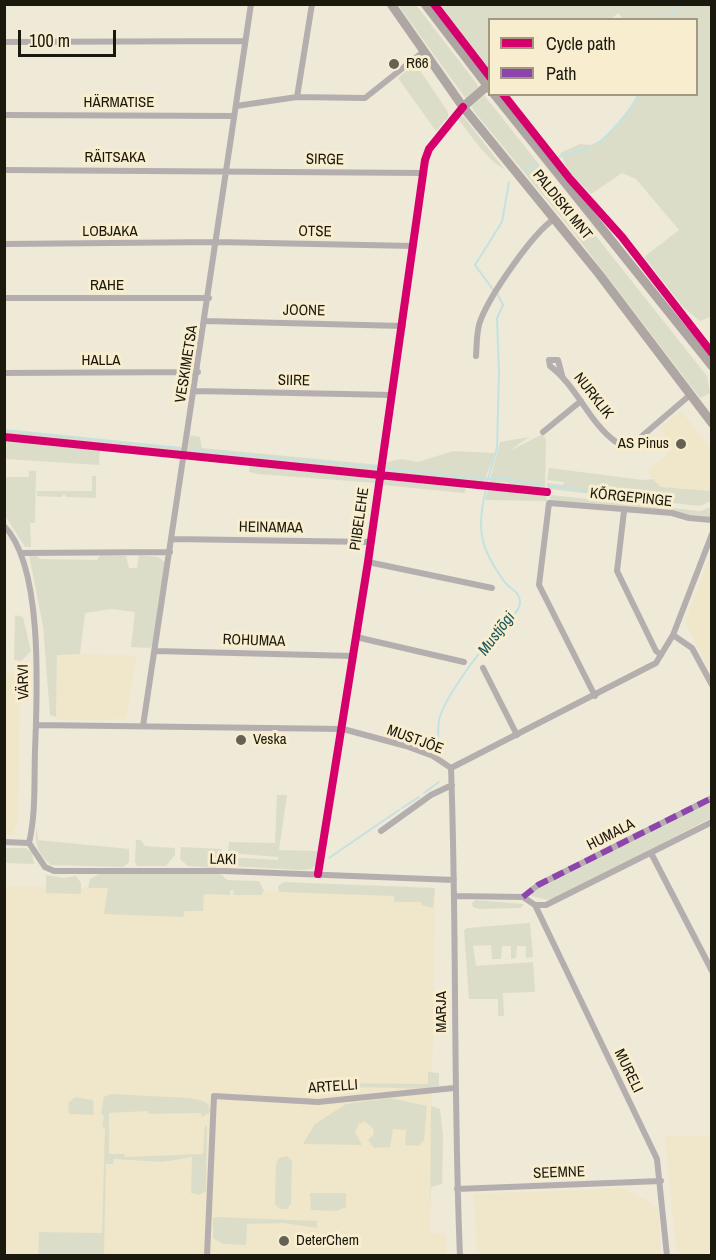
<!DOCTYPE html>
<html>
<head>
<meta charset="utf-8">
<style>
	body { margin:0 }
	#map { position:relative; width:716px; height:1260px; overflow:hidden; background:#efe9d8; font-family:"Archivo Narrow",sans-serif }
	canvas { display:block }
	.frame { position:absolute; inset:0; border:6px solid #1b180d; pointer-events:none }
	.legend { position:absolute; left:488px; top:18px; width:210px; height:78px; box-sizing:border-box; background:#f8eecf; border:2px solid #a09881; margin:0; padding:8px 10px; list-style:none; font-size:18px; color:#1b180d }
	.legend li { display:flex; align-items:center; gap:12px; height:30px }
	.legend b { width:30px; border:2px solid #a09881 }
	.scale { position:absolute; left:18px; top:30px; width:98px; height:27px; box-sizing:border-box; border:3px solid #1b180d; border-top:0; padding-left:8px; font-size:18px; line-height:21px; white-space:nowrap; color:#1b180d; -webkit-text-stroke:4px #f8eecf; paint-order:stroke }
</style>
</head>
<body>
<div id="map">
<canvas width="716" height="1260"></canvas>
<div class="frame"></div>
<ul class="legend">
<li><b style="height:8px;background:#d6006c"></b>Cycle path</li>
<li><b style="height:8px;background:#8e44ad"></b>Path</li>
</ul>
<div class="scale">100 m</div>
</div>
<script>
const g = document.querySelector('canvas').getContext('2d');
g.lineJoin = 'round';
function paint(path, color) {
  g.fillStyle = color;
  g.fill(path, 'evenodd');
}
function stroke(path, color, width, dash) {
  g.strokeStyle = color;
  g.lineWidth = width;
  g.lineCap = dash ? 'butt' : 'round';
  g.setLineDash(dash || []);
  g.stroke(path);
}
function drawText(font, color, halo, rows, align = 'center') {
  g.font = font + ' "Archivo Narrow",sans-serif';
  g.lineWidth = 6;
  g.setLineDash([]);
  g.textBaseline = 'middle';
  g.strokeStyle = halo;
  g.fillStyle = color;
  for (const [text, x, y, turn = 0] of rows) {
    g.save();
    g.translate(x, y);
    g.rotate((+turn || 0) * Math.PI / 180);
    g.textAlign = isNaN(turn) ? turn : align;
    if (halo) g.strokeText(text, 0, 0);
    g.fillText(text, 0, 0);
    g.restore();
  }
}
paint(new Path2D(`
	M681 411 711 449V491L661 487 647 472 674 448 659 428Z
	M711 554 712 665 708 667 685 622Z
	M57 654 132 655 136 658 126 719 56 720Z
	M5 673 20 674 18 825 14 828V835L5 834Z
	M4 886 435 895 430 1233 445 1234 447 1255H104L103 1234 39 1232 38 1255H5Z
	M665 1136H711V1255H677Z
	M621 1188 647 1200 653 1206H658L661 1255H477L474 1194Z`), '#f0e6c9');
paint(new Path2D(`
	M398 5H416L477 84 478 87 466 99Z
	M439 5H711V317L700 321 684 308 644 257 679 230 636 179 622 173 591 194 569 172 560 153 580 144 591 145 604 138 628 112 637 95 696 94V20L623 19 618 13 611 19 490 20 489 70Z
	M415 63 448 112V117L436 131 398 78Z
	M484 95 707 376 710 393 700 398 574 233 473 110 472 106Z
	M460 115 464 117 505 170C484 157 472 136 457 118Z
	M4 430 181 448 183 452 5 434Z
	M543 434 546 440 545 487 508 485 507 482 489 483 500 442 529 437 509 451Z
	M190 435 200 437 202 448 380 465 379 471 188 452Z
	M5 440 100 450 99 465 5 459Z
	M453 451 495 453 484 482 383 472 384 463 401 459 418 462Z
	M250 464 378 476 376 483 258 474 249 472Z
	M549 468 643 480 653 479 661 487 711 491V501L700 506 548 489 547 483 563 485 564 482 547 480Z
	M24 470 36 471 35 523H30L31 547H25L5 516V477H29V471Z
	M92 476H96V498L67 497 64 494 61 497 37 496V491H92Z
	M382 477 464 486 466 491 464 493 383 485Z
	M488 490 546 494 547 501 485 500Z
	M551 495 700 511 711 507V518L549 501Z
	M29 555H36L40 559 97 560 100 555 126 556 129 568H137L139 555 158 557 165 562 153 645 149 648 131 647 135 612 111 609 85 613 80 654 57 655 56 717 50 715 43 626Z
	M15 615 23 617 31 651 21 661 14 660Z
	M277 795H287L279 850 319 851C317 865 316 870 301 870L230 866 228 857 278 860V857L228 853 229 842 275 843Z
	M711 799V818L563 895 548 900 531 896 533 891Z
	M37 828 38 840 129 849V862L123 867 51 865C39 856 33 842 37 828Z
	M136 840H141L145 846 175 848V855L166 866H137L135 862Z
	M181 847 222 849 221 862 215 868 188 866 180 859Z
	M5 848H26L32 853 34 864 5 863Z
	M99 874H221L227 880 259 881 264 891 261 895H234L233 890 230 891V895L204 894 203 911H185L183 917 104 914 108 888H88L90 879Z
	M46 875 63 878 76 876 81 883V894L46 893Z
	M284 882 435 888 433 908 422 905 421 902H394V896L279 892 278 886Z
	M475 900 524 904 521 908 480 909 473 907 472 903Z
	M530 923 533 957 526 958V946H517L516 958 511 959V946H502L501 959H492L491 945 473 946 476 966 533 962 535 992 503 993 504 1016H498V999H469L464 930 467 928Z
	M428 1072 439 1073V1086C403 1093 371 1082 337 1091L334 1088H343L345 1083 428 1084Z
	M111 1094 190 1098C199 1101 210 1099 210 1112L202 1117 201 1113 149 1114 147 1111 109 1113V1154H124L125 1157 203 1154 205 1126H207L206 1191 199 1195 191 1193 192 1157 162 1162 114 1159 113 1164H106L104 1255H38L39 1232 102 1233 105 1128 102 1127 104 1116 101 1114 104 1097Z
	M75 1097 93 1100 94 1115 69 1114 68 1103Z
	M390 1098 427 1106 424 1140 419 1146 405 1145 406 1130 393 1129 390 1147 374 1148 368 1140 374 1134 373 1128 364 1121 359 1124 355 1132 362 1145 303 1144 315 1124 346 1104Z
	M431 1106 440 1109 443 1136 442 1184 431 1187 430 1212Z
	M287 1156 292 1161 291 1204 287 1209H280L275 1204 276 1164 279 1158Z
	M310 1193H346V1207L337 1211 311 1210Z
	M217 1217 317 1221V1228L283 1223 247 1224 246 1245 223 1244 213 1238V1218Z`), '#dcddc8');
stroke(new Path2D(`
	M668 20 679 4
	M595 145C607 138 633 108 639 94
	M555 158 589 148
	M525 170 538 164
	M494 291 475 265 502 222 509 182
	M4 430 181 448
	M192 450 377 467
	M385 468 482 479H506L542 485
	M487 482 497 448 499 372 497 318 503 305 498 295
	M548 486 676 502
	M438 743C438 735 438 727 439 720 445 695 486 643 504 624 509 618 520 612 520 602 520 591 509 589 504 581 480 548 476 529 486 490
	M424 793 439 782
	M402 808 419 797
	M329 858 399 810`), '#c3e2e1', 2);
stroke(new Path2D(`
	M4 42 245 41
	M297 97 312 4
	M236 106 297 97 365 98 423 52
	M4 115 234 116
	M4 170 423 173
	M4 244 216 242 414 246
	M4 298H209
	M205 321 403 326
	M476 356C477 344 476 330 481 319 491 294 532 234 554 219
	M4 373 198 372
	M562 375 558 360H549L550 366C577 386 589 423 616 442 622 447 628 444 634 443L690 395
	M195 391 392 395
	M543 432 581 401
	M624 511 617 571 656 651 661 655
	M4 526C44 566 37 696 35 751 34 782 36 813 29 843
	M172 539 370 542
	M21 553 170 552
	M368 562 492 588
	M673 635 692 648 712 685
	M356 637 464 662
	M155 651 353 656
	M483 668 517 735
	M595 696 539 585 549 503 672 513 689 518 712 520
	M36 725 343 729 406 746 433 756 451 768
	M143 726 251 4
	M451 768C457 930 453 1093 460 1256
	M451 768 656 663 673 635 712 534
	M381 831 431 795 452 785
	M4 842 29 843 45 867 54 871H225L454 880
	M651 853 712 971
	M318 874 368 562 425 160 429 149 463 107
	M454 896 523 897 535 905H546L712 822
	M523 897 538 885 712 798
	M535 905 657 1159 667 1256
	M457 1189 661 1181
	M207 1256 214 1096 318 1102 454 1088`), '#b4afae', 6);
stroke(new Path2D(`
	M391 4 463 107 599 274 712 423
	M425 4 490 89
	M494 94 712 366
	M463 107 487 86`), '#ada6a3', 9);
stroke(new Path2D(`
	M523 897 538 885 712 798`), '#8e44ad', 6, [12, 6]);
stroke(new Path2D(`
	M434 4 490 77
	M503 94 570 179 622 237 712 353
	M4 437 547 492
	M318 874 368 562 425 160 429 149 463 107`), '#d6006c', 8);
for (const [x, y, r, color] of [
	[394,64,6,"#656154"],
	[681,444,6,"#656154"],
	[241,740,6,"#656154"],
	[284,1241,6,"#656154"]
]) {
  const dot = new Path2D();
  dot.arc(x, y, r, 0, 2 * Math.PI);
  g.fillStyle = color;
  g.fill(dot);
  stroke(dot, '#f8eecf', 2);
}
drawText('15px', '#1b180d', '#f8eecf', [
	["R66",406,64],
	["AS Pinus",669,444,"right"],
	["Veska",253,740],
	["DeterChem",296,1241]
], 'left');
drawText('15px', '#1b180d', '#f8eecf', [
	["HÄRMATISE",119,103],
	["RÄITSAKA",115,158],
	["SIRGE",325,160,1],
	["PALDISKI MNT",562,205,51],
	["LOBJAKA",110,232],
	["OTSE",315,232,1],
	["RAHE",107,286],
	["JOONE",304,311,1],
	["HALLA",101,361],
	["VESKIMETSA",187,364,-81],
	["SIIRE",294,381,1],
	["NURKLIK",593,396,52],
	["KÕRGEPINGE",631,498,6],
	["PIIBELEHE",360,519,-82],
	["HEINAMAA",271,528,1],
	["ROHUMAA",254,641,2],
	["VÄRVI",24,682,-91],
	["MUSTJÕE",415,740,20],
	["HUMALA",611,835,-27],
	["LAKI",223,860,1],
	["MARJA",442,1012,-90],
	["MURELI",628,1071,64],
	["ARTELLI",333,1087,-4],
	["SEEMNE",559,1173,-2]
]);
drawText('italic 16px', '#16575e', '#f8eecf', [
	["Mustjõgi",497,634,-53]
]);
</script>
</body>
</html>
